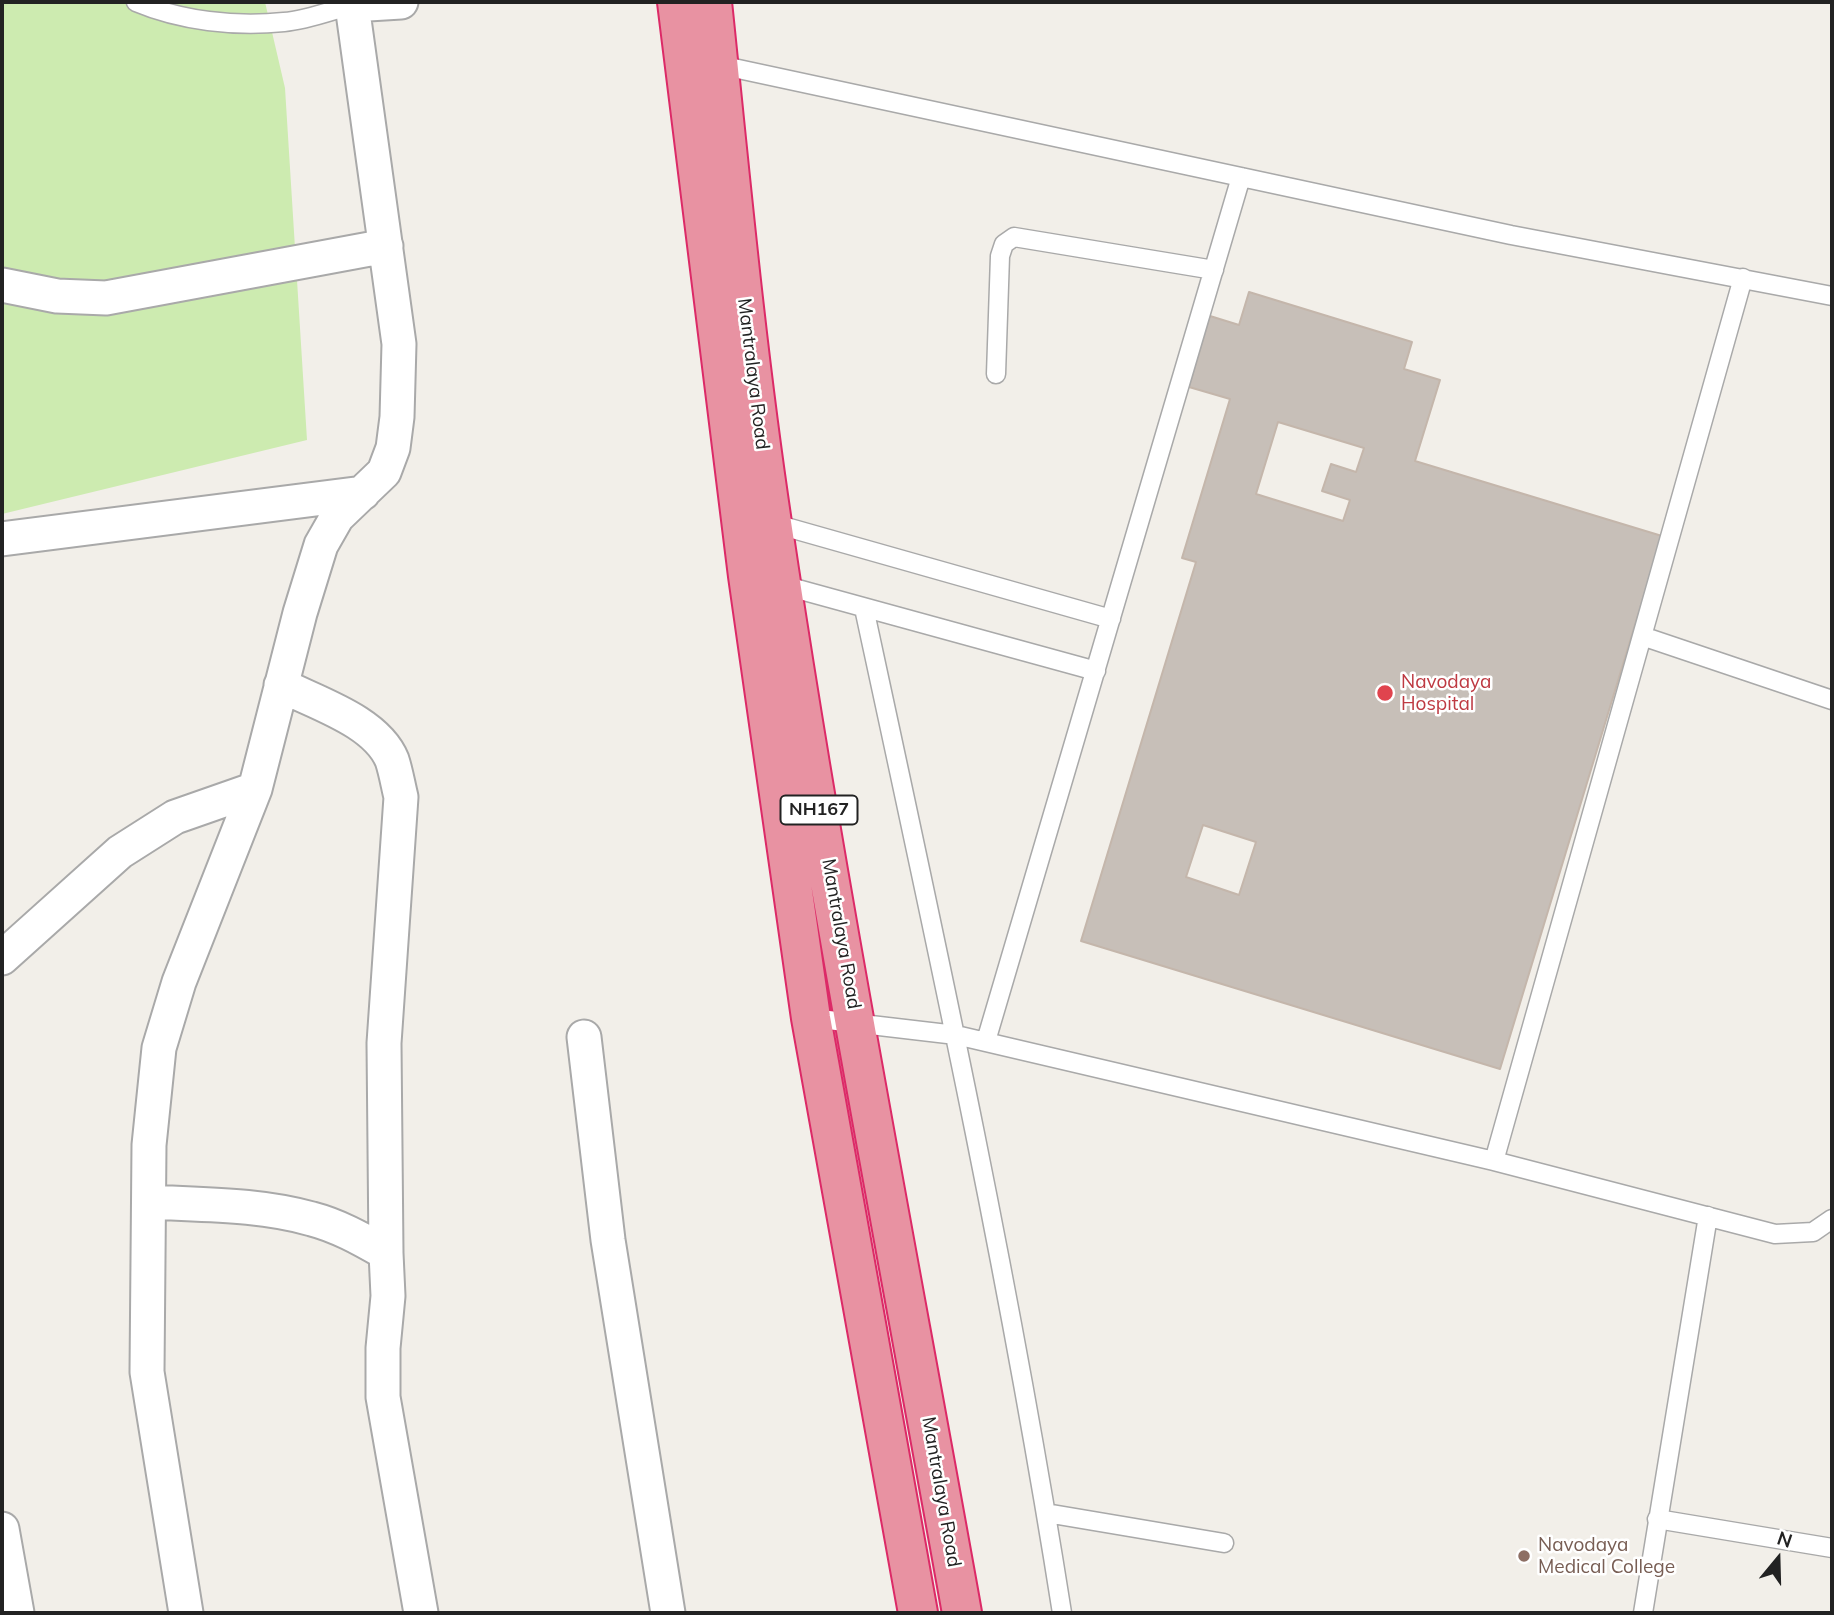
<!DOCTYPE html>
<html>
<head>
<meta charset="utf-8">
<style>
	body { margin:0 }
	#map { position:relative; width:1834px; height:1615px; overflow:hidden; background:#f2efe9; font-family:Mulish,sans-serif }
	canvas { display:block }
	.frame { position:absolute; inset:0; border:4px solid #222; pointer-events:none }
	.north { position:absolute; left:1743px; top:1524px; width:70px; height:70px; -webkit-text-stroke:5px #fff; paint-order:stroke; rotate:19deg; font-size:19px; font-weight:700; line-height:28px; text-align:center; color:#222 }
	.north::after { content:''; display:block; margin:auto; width:24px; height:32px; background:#222; clip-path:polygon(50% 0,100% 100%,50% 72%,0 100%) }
</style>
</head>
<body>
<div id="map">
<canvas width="1834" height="1615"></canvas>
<div class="frame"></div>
<div class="north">N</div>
</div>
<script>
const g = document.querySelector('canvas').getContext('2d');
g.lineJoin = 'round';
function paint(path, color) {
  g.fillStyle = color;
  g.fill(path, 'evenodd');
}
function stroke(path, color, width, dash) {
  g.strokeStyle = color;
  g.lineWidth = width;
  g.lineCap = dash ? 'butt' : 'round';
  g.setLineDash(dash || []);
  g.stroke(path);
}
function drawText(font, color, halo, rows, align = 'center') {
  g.font = font + ' Mulish,sans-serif';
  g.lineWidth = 5;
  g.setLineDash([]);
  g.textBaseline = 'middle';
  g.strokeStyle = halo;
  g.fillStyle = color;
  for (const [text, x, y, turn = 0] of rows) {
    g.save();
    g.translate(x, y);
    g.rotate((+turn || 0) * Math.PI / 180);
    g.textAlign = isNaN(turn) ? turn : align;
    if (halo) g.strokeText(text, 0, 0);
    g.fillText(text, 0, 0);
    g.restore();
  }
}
paint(new Path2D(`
	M2 2H265L285 88 307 440 2 514Z`), '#cdebb0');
const building = new Path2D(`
	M1249 292 1412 342 1404 369 1440 380 1415 461 1662 536 1500 1069 1081 941 1196 562 1182 558 1230 399 1189 387 1210 316 1239 325ZM1278 422 1364 448 1356 472 1331 464 1322 491 1350 500 1343 521 1256 494ZM1203 825 1256 842 1239 895 1186 877Z`);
paint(building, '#c7bfb8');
stroke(building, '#c4b6ab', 2);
const lane = new Path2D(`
	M136 2C181 21 235 27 284 22 307 20 330 11 352 5
	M715 64 1511 235 1832 296
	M996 374 1000 256 1004 244 1014 237 1214 270
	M772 523 1111 619
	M779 584 1096 671
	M864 608C936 942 1009 1276 1062 1613
	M1642 636 1832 700
	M811 1018 956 1035 1494 1161 1775 1234 1813 1232 1832 1219
	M986 1041 1241 177
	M1494 1161 1743 278
	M1046 1513 1224 1543
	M1657 1519 1832 1548
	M1643 1613 1708 1216`);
const street = new Path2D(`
	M2 285 57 296 106 298 386 246
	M2 539 363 493
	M281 685C316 703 376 721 392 760 396 772 398 785 401 797L384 1043 386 1253
	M2 958 120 852 175 817 255 789
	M584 1037 608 1240 668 1613
	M149 1202C203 1205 259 1204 312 1219 339 1226 363 1240 386 1253L388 1296 383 1348V1397L421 1613
	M2 1529 17 1613
	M186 1613 147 1372 149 1145 159 1048 179 982 255 789 300 613 321 545 337 517 384 472 393 448 397 417 399 344 352 5 401 2`);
const highway = new Path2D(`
	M677 2 748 576 811 1018 918 1613
	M712 2C730 176 746 350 772 523 826 888 897 1250 962 1613`);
stroke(lane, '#a9a9a9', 21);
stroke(street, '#a9a9a9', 37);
stroke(highway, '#dc2a67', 42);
stroke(lane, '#fff', 18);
stroke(street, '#fff', 33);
stroke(highway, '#e892a2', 38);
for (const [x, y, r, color] of [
	[1385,693,9,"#e0444e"],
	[1524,1556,7,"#8d6e63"]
]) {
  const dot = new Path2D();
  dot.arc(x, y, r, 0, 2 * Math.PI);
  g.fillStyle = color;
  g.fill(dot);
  stroke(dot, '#fff', 2.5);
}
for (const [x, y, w] of [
	[819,810,77]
]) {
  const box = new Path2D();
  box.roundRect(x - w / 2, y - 14.5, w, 29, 5);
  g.fillStyle = '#fff';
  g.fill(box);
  stroke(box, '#222', 2);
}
drawText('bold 18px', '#222', null, [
	["NH167",819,810]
]);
drawText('19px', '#222', '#fff', [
	["Mantralaya Road",753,374,83],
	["Mantralaya Road",841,934,80],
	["Mantralaya Road",941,1492,80]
]);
drawText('19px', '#be3a42', '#fff', [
	["Navodaya",1401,682],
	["Hospital",1401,704]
], 'left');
drawText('19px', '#785e54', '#fff', [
	["Navodaya",1538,1545],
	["Medical College",1538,1567]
], 'left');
</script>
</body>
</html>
